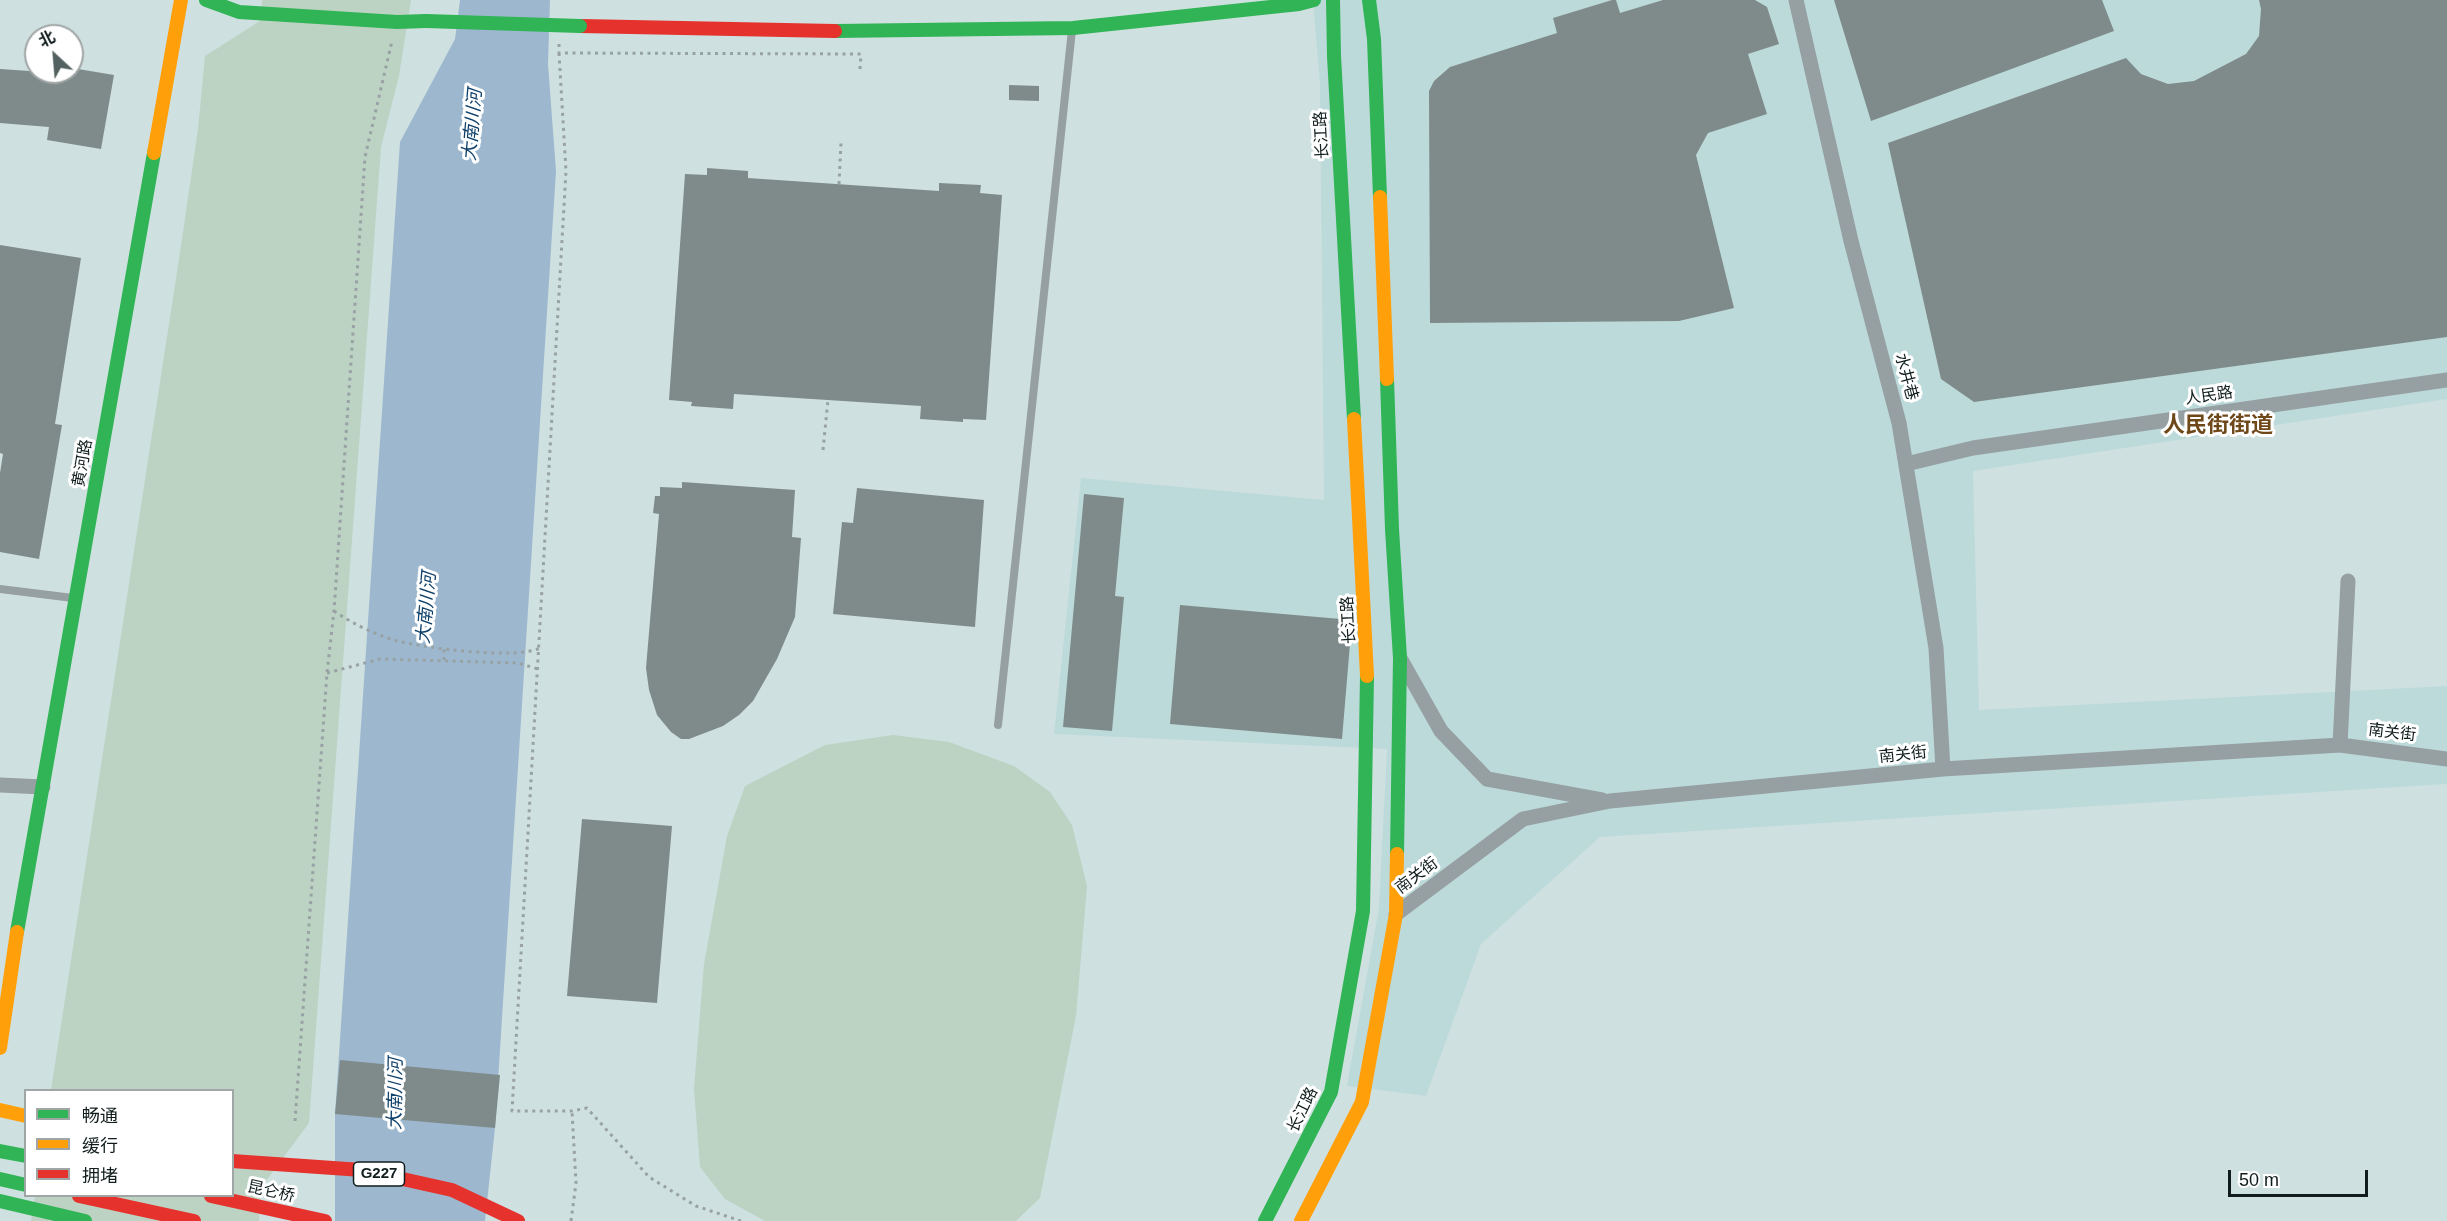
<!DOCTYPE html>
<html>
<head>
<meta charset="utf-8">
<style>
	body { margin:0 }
	#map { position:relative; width:2447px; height:1221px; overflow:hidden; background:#cfe0e0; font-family:Helvetica,"Noto Sans SC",sans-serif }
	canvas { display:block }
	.legend { position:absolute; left:24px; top:1089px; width:210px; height:108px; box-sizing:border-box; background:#fff; border:2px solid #a0a5a5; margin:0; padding:8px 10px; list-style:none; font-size:18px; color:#111d1d }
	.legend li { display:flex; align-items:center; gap:12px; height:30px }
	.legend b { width:30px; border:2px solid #a0a5a5 }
	.north { position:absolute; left:24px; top:24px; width:60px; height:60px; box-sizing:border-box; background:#fff; border:2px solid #a0a5a5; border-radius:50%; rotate:334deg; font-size:16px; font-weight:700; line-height:24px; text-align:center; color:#111d1d }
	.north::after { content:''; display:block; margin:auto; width:21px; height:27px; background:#546161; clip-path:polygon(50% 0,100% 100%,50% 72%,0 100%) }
	.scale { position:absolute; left:2228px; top:1170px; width:140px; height:27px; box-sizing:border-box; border:3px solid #111d1d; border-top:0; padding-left:8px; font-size:18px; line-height:21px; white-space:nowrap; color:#111d1d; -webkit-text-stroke:4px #fff; paint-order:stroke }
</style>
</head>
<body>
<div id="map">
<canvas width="2447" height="1221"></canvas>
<ul class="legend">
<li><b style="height:8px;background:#30b455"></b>畅通</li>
<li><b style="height:8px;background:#ff9f0a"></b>缓行</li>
<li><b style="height:8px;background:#e5322d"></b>拥堵</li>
</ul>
<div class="north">北</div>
<div class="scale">50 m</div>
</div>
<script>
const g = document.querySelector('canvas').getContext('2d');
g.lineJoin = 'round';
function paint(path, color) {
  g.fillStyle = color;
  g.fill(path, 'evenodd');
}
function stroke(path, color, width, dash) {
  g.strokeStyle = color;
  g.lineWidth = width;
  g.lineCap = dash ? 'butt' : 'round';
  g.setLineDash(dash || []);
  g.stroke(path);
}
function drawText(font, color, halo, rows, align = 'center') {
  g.font = font + ' Helvetica,"Noto Sans SC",sans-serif';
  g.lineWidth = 6;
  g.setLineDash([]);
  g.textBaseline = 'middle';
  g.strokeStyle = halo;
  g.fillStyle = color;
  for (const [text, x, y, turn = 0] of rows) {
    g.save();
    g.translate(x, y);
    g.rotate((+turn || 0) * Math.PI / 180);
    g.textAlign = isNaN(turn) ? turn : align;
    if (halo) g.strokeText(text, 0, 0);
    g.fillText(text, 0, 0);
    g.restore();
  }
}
paint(new Path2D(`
	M1313 0H2447V399L1973 471 1979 710 2447 686V784L1600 837 1481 944 1426 1096 1347 1086 1379 908 1387 749 1054 734 1081 478 1324 500 1320 85Z`), '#bcdada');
paint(new Path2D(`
	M262 0H411L399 76 381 147 309 1123 260 1189 259 1221H31L35 1196H232V1090H51L181 246 198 129 205 56 260 21Z
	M893 735 949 742 1014 766 1050 792 1072 825 1087 886 1076 1016 1040 1198 1016 1221H765L725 1199 700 1167 694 1089 704 964 727 836 745 786 825 745Z`), '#bcd3c3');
paint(new Path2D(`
	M460 0H550L548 64 556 171 495 1128 485 1221H335V1114L400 142 455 39Z`), '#9db8ce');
paint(new Path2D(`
	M1612 0H1616L1620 13 1663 0H1755L1767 7 1779 44 1748 54 1767 114 1708 133 1696 155 1734 308 1679 321 1430 323 1429 91 1434 81 1450 67 1557 33 1553 18Z
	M1834 0H2102L2114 31 1871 121Z
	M2259 0H2447V337L1974 402 1941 379 1888 143 2126 58 2141 74 2168 84 2194 81 2246 54 2259 36 2261 9Z
	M72 68 114 75 101 149 47 140 49 127 0 123V69L59 73 72 72Z
	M1009 85 1039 86V101L1009 100Z
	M707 168 748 171V178L939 191V183L981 185 980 193 1002 195 986 420 963 419V422L920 419 921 406 734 394 733 409 691 406 692 402 669 400 685 174 707 175Z
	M0 245 81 258 55 424 62 425 39 559 0 552V473L3 454 0 453Z
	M682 482 795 490 792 537 801 538 795 617 777 659 753 701 739 715 723 726 689 739H681L671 732 657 715 649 690 646 668 659 514 653 513 655 496H660V487L682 488Z
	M857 488 984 500 975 627 833 614 842 522 853 523Z
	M1084 494 1124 498 1115 596 1124 597 1112 731 1063 727Z
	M1180 605 1352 620 1342 739 1170 724Z
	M582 819 672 826 657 1003 567 996Z
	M340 1060 500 1075 495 1128 335 1114Z`), '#7f8b8a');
stroke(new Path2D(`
	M559 44V53L861 54V50
	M559 53 566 171 512 1111H572L587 1108 649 1177 696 1206 741 1221
	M860 69 861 54
	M839 184 841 143
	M823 450 828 400
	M334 611C353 624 376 635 397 641 426 648 515 660 540 648
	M444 660V647
	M327 673 380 659 518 663 538 669
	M295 1121 327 673 334 611 365 157 392 41
	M571 1221 576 1183 572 1111`), '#98a1a3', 3, [3, 4.5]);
stroke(new Path2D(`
	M0 589 73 598
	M998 725 1072 30`), '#969fa2', 8);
stroke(new Path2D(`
	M1796 0 1851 241 1899 423 1936 648 1943 769
	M1906 464 1973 448 2447 380
	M1401 660 1441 731 1487 779 1602 800
	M2340 745 2348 581
	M0 785 43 787
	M1396 914 1523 819 1610 801 1943 769 2340 745 2447 759`), '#969fa2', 15);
stroke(new Path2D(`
	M206 0 239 12 397 22 426 21
	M1333 0 1334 56 1354 419
	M1369 0 1374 39 1380 197
	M835 31 1073 28 1299 4 1314 0
	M1387 379 1392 529 1400 658 1397 854
	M17 932 154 153
	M0 1151 26 1156
	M0 1179 26 1185
	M0 1201 85 1221
	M1265 1221 1331 1092 1363 911 1367 676`), '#30b455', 14);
stroke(new Path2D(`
	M154 153 181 0
	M1380 197 1387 379
	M1354 419 1367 676
	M0 1048 17 932
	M0 1110 26 1116
	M1301 1221 1362 1102 1396 914 1397 854`), '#ff9f0a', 14);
stroke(new Path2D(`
	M580 26 835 31
	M232 1161 362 1170 452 1190 518 1221
	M79 1196 194 1221
	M211 1196 325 1221`), '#e5322d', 14);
stroke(new Path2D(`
	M426 21 580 26`), '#30b455', 14);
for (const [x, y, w] of [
	[379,1174,51]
]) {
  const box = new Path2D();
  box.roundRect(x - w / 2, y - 12, w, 24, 4.5);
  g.fillStyle = '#fff';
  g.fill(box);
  stroke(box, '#111d1d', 1.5);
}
drawText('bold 15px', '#111d1d', null, [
	["G227",379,1174]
]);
drawText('16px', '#111d1d', '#fff', [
	["长江路",1322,135,-93],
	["水井巷",1906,377,75],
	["人民路",2209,396,-8],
	["黄河路",83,463,-80],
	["长江路",1349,620,-93],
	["南关街",2392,733,7],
	["南关街",1903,755,-6],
	["南关街",1417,876,-37],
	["长江路",1303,1110,-64],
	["昆仑桥",271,1192,13]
]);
drawText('italic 18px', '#10416b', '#fff', [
	["大南川河",473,125,-85],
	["大南川河",427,608,-85],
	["大南川河",396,1094,-89]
]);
drawText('bold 22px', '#6f481a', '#fff', [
	["人民街街道",2218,426]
]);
</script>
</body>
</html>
